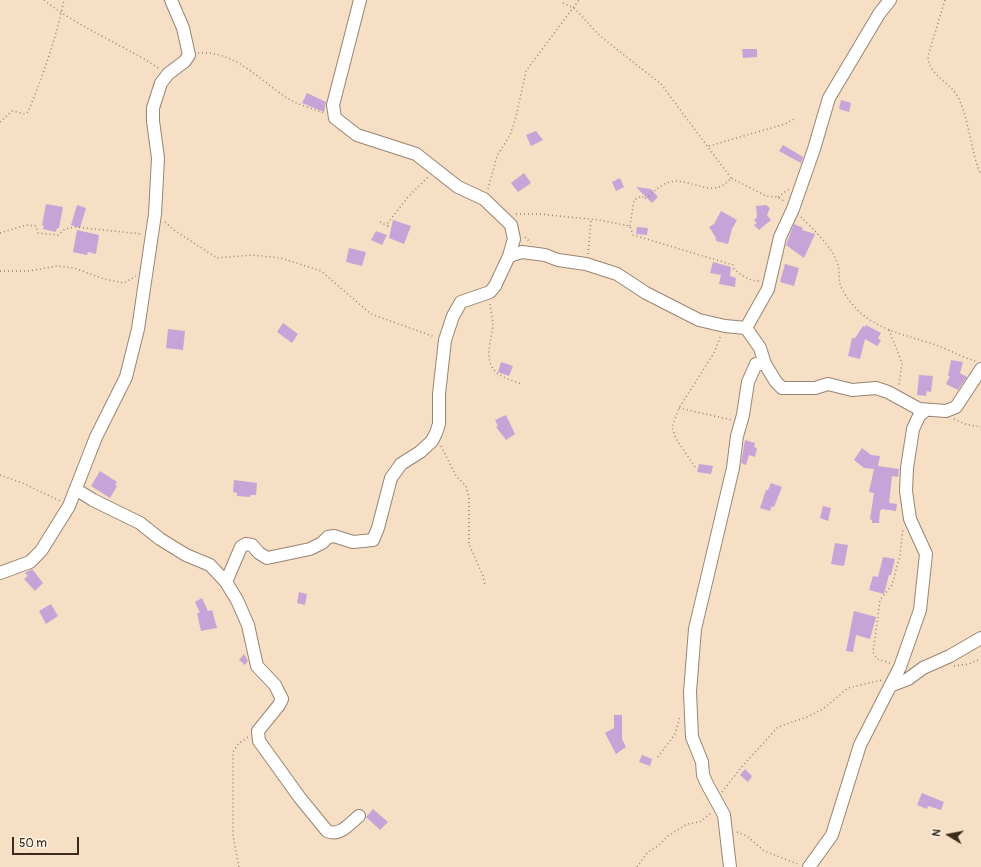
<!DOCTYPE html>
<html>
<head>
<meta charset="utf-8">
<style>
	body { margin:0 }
	#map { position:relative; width:981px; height:867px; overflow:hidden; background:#f6dfc4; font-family:Pangolin,sans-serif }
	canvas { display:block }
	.north { position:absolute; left:929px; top:815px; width:40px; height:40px; -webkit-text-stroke:3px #fcf5e5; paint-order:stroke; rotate:280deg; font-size:11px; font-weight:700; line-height:16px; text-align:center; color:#3b2a1e }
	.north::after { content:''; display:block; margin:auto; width:14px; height:18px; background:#3b2a1e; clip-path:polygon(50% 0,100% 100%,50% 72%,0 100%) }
	.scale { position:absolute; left:12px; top:837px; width:67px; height:18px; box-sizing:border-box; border:2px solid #3b2a1e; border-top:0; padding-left:5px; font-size:12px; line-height:14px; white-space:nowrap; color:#3b2a1e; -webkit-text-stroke:3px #fcf5e5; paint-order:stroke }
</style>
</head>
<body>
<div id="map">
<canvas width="981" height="867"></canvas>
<div class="north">N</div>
<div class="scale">50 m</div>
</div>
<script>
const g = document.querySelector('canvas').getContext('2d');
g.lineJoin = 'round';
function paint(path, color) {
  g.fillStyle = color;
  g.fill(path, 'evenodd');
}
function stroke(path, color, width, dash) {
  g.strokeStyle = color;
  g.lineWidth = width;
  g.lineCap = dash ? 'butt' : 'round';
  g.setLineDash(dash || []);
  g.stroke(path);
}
paint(new Path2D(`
	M742 49H757V57L743 58Z
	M307 93 326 102 324 112 302 103Z
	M841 100 851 103 849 112 839 109Z
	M536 131 543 140 531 146 526 135Z
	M783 145 803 157 801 163 779 151Z
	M524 173 531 183 518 192 511 183Z
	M620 178 624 187 616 191 612 182Z
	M636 187 651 189 658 197 652 203Z
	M46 204 63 207 59 228H57L56 232 43 229 44 226 42 225Z
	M77 205 86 208 80 228 71 225Z
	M766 205 770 208 767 215 771 220 759 230 754 225 757 223 754 220 757 217 756 206Z
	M721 211 737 220 732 229 728 244 716 241V238L709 227 714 224Z
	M393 220 411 226 404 244 389 238Z
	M794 224 803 228 802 230 815 234 804 258 786 245Z
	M637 227 648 228 647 235 636 234Z
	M77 230 99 235 96 254 88 252 87 255 73 252Z
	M376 231 387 235 382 245 371 240Z
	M349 248 366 252 362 266 346 262Z
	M713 262 731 267 730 276 736 278 735 287 719 284 721 275 710 273Z
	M785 264 799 268 794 286 780 282Z
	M283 323 298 334 292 343 277 332Z
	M866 325 881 333 878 338 881 341 877 346 865 339 860 359 848 356 852 338H855L863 326 865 327Z
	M168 329 185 331 183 350 166 348Z
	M951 360 963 362 960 373 967 377 958 390 946 384 950 376H948Z
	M501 362 513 366 509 376 498 372Z
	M919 375 933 376 931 392 927 391 926 396 917 395Z
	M506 415 515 434 506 440 496 427 498 426 495 420Z
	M745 440 755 443 754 447 757 448 755 457 749 455 746 465 741 463Z
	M862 448 871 455 880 456 878 466 899 469 898 477 892 476 889 503 897 504 896 511 882 509 880 511 879 523H872V520L870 519 874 493 869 492 874 469 864 468 854 460Z
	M699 464 713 466 711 474 697 472Z
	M100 471 117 482 115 485 117 486 110 498 91 486Z
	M234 480 257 483 256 495H250V497L237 496V493L233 492Z
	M771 483 782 487 774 507 772 506 770 511 760 508 766 490H768Z
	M823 506 831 508 828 521 820 518Z
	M835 543 848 545 844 566 831 564Z
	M883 557 895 559 891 575H889L884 594 869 590 873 576 878 577Z
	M32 569 43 583 35 591 24 579 28 576 25 573Z
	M299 592 307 594 305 605 297 603Z
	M202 598 208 611 212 610 217 628 201 631 197 613H200L195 602Z
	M51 604 58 616 46 624 39 611Z
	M854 611 876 617 870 639 856 635 853 652 846 651Z
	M244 654 248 661 245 665 239 660Z
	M614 715H622V739L626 747 616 754 605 733 614 728Z
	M642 755 652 759 650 766 639 762Z
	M745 769 752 776 748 782 740 775Z
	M922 793 944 802 941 810 928 806 927 809 917 805Z
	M373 809 388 822 380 830 366 817Z`), '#c8a3d7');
const minor = new Path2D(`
	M360 0 333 105 335 118 357 135 416 154 458 187 484 199 511 225 514 239 509 256
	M746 328 768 289 780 237 793 209 814 149 829 98 879 14 890 0
	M77 490 93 500 140 523 160 539 186 555 210 565 226 582 237 600 248 625 257 666 275 685 282 699 279 705 258 731 259 741 300 798 327 831C340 837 350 823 359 816
	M0 573 30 562 41 551 69 506 96 437 126 377 138 329 155 214 158 158 153 121V108L161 83 168 74 185 61 189 55 183 28 171 0
	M226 582 241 547 246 544 252 545 259 553 267 558 310 549 322 543 328 537 334 536 353 542 373 540 378 528 391 478 401 464 420 452 432 441 436 433 439 424V394L445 340 453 316 461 302 490 292 495 286 509 256 522 252 545 255 558 260 586 264 617 274 646 293 699 320 725 326 746 328 760 348 765 364
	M890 686 908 679 923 668 950 656 981 638
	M730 867 724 815 707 784 703 775 702 762 692 737 690 692 695 629 733 468 737 436 743 415 748 382 756 364H765L776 382 782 388H815L828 384 852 390 876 388 888 392 919 409 946 411 956 407 981 369
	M809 867 832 835 860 745 900 667 920 610 926 554 910 519 906 491 907 468 913 429 919 416 926 410`);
stroke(minor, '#988471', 14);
stroke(new Path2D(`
	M44 0C79 28 122 44 160 69
	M945 0 928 56C929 76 949 81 958 97 970 122 970 150 981 175
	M563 3 574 8 600 36 661 84 731 178
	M198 53C237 50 261 83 292 101 302 106 314 109 324 113
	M0 122 12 111 25 114 28 112C43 75 56 39 64 0
	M709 146 785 124 796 118
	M488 189 497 156 510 135 516 117 526 71 579 0
	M778 197 789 189
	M516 214H539L599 220 630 226 633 235 733 265 734 269C742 276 749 281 760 281
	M801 217C812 228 832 247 837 262 841 271 837 279 842 289 863 328 897 332 936 345 949 350 962 357 975 361
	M165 222 174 230 217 258 252 255 281 258 321 271 371 314 435 337
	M380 222 388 226 387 224 408 197 429 176
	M630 226 634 200 642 196 644 199C652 194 660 184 670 182 692 177 713 201 731 178L766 196 778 197 785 202
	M0 233 26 225 36 226 38 233 58 235 65 229 75 227 142 234
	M525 237 531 243
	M588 254 591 220
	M0 271H29L57 266 74 268 104 279 124 283 136 276
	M490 304C491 310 492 317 493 323 493 338 481 360 498 374 504 378 514 381 521 384
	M889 330 902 363 899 385
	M679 408 732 420
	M954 419 965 424 981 427
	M441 446 456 476 466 486 469 497V544L483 576 485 585
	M695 467 676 439 672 427 679 408 714 353 721 335
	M0 475 25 484 60 501
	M890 663 877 659 873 652 880 600 892 585 900 555 903 528
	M954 666 969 664 981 659
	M658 757 675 734 680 716
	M722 792 740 769 778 727 807 717 823 709 848 688 882 680
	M737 832 747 836 764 851 798 864
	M239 867 233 836V752L238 744 248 737
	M637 867 647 853 659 845 668 836 687 824 700 822 711 813`), '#988471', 1.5, [1, 3]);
stroke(minor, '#fff', 12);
</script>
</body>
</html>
